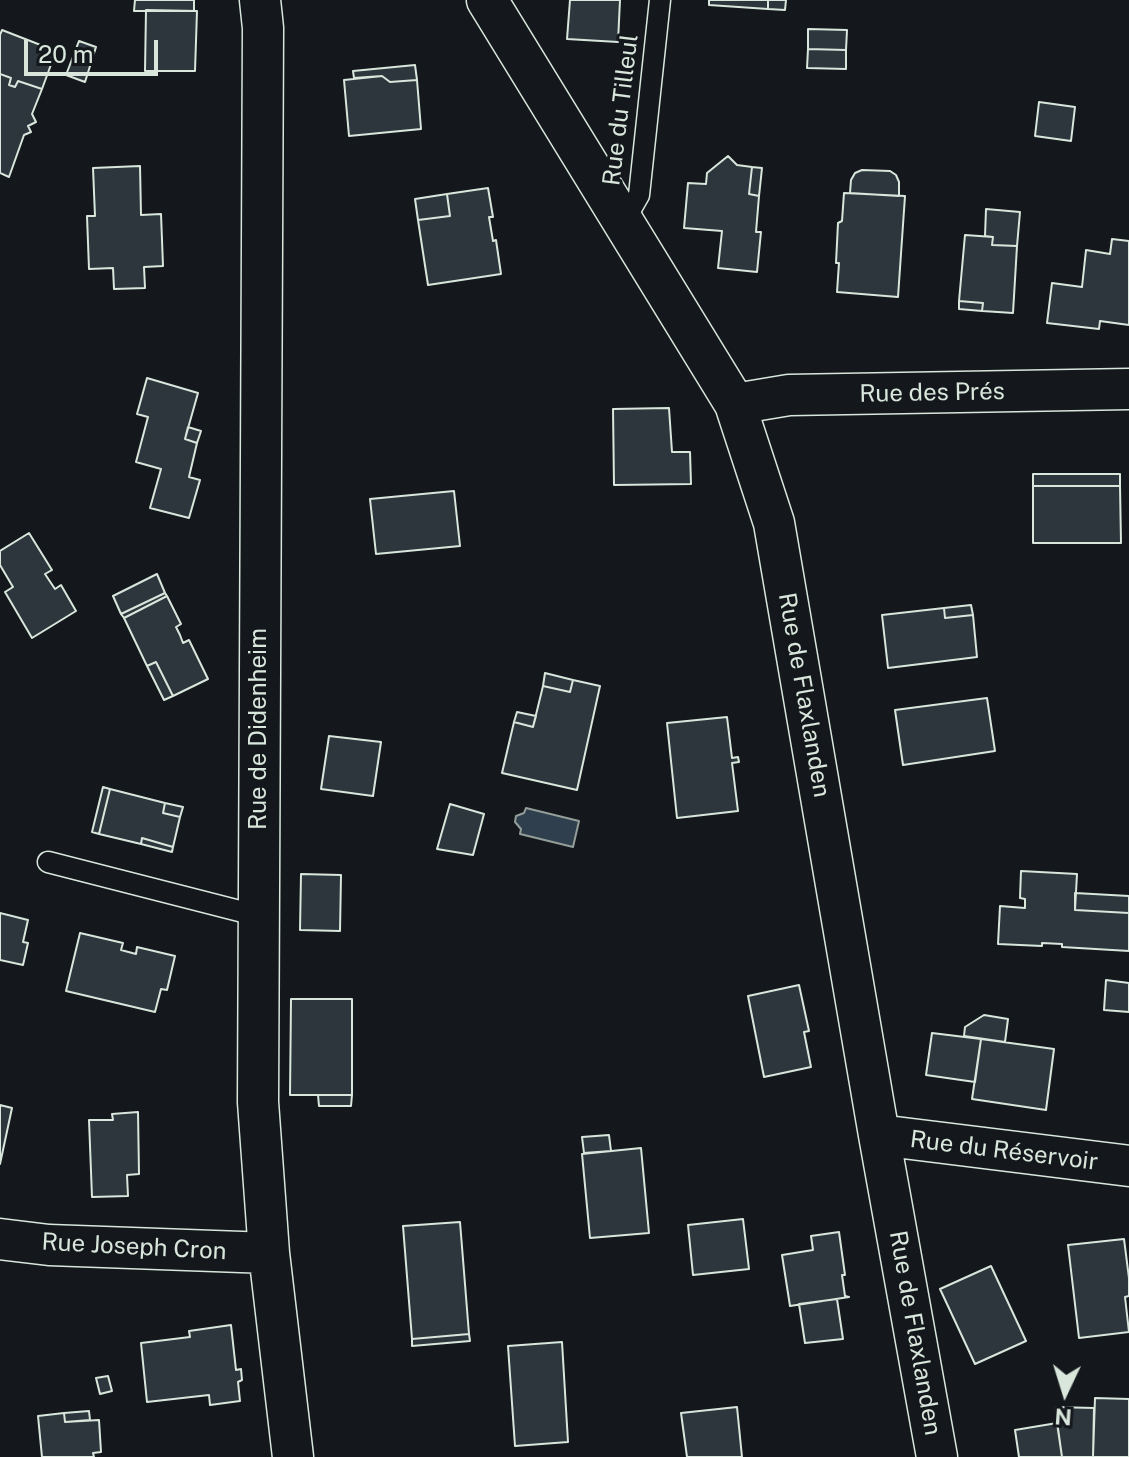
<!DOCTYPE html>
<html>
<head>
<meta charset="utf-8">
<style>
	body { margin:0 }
	#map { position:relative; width:1129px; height:1457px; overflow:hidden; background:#14181c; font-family:"Public Sans",sans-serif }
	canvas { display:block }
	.north { position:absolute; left:1025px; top:1353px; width:80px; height:80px; -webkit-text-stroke:6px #14181c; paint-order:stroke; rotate:184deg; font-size:22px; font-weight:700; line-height:32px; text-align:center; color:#d8e6dc }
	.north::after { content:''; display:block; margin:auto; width:28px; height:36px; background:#d8e6dc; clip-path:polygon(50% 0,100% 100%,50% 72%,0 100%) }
	.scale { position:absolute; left:24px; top:40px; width:134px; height:36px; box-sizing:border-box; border:4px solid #d8e6dc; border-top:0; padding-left:10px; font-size:24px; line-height:28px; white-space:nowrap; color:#d8e6dc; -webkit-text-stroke:6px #14181c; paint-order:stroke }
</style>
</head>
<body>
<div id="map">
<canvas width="1129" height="1457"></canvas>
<div class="north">N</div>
<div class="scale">20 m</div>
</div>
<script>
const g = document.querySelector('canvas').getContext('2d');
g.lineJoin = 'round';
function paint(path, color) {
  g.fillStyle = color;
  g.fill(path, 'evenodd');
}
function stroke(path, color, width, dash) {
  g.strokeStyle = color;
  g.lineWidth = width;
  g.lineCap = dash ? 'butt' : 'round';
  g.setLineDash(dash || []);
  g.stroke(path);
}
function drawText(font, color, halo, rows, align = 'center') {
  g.font = font + ' "Public Sans",sans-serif';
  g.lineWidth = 6;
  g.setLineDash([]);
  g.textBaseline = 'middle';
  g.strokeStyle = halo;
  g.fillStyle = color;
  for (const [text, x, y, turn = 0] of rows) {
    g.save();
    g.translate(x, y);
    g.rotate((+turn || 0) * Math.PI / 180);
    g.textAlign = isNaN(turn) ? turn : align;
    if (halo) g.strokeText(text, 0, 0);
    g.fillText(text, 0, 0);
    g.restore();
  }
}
const water = new Path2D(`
	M526 808 579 821 573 847 520 834 521 829 515 822 516 816 524 813Z`);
paint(water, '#2f3f4d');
stroke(water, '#939e99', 2);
const building = new Path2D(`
	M135 0H194V11H134Z
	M570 0H620L618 42 567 39Z
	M709 0H768V9L709 5Z
	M768 0H786L785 10 768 9Z
	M146 10 197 11 195 71H145Z
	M808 29 847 30 846 50 808 49Z
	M2 30 56 51 42 89 18 81 15 87 9 85 11 78 0 74V35Z
	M79 41 96 47 85 82 66 75Z
	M808 49 846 50V69L807 68Z
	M415 65 417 80 390 82 382 76 354 78 353 71Z
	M0 74 11 78 9 85 15 87 18 81 42 89 32 114 36 122 28 126 31 132 24 135 9 177 0 173Z
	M382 76 390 82 417 80 421 129 349 136 344 80Z
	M1039 102 1075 107 1071 141 1035 136Z
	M728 156 737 165 752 167 749 194 759 196 756 232H761L757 272 718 268 722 231 684 228 688 183 706 184 707 173Z
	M140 166 141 215 161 214 163 266 144 267 145 288 114 289 113 268 89 269 87 216H95L93 168Z
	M752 167 762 168 759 196 749 194Z
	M862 170 890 171 896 175 899 182V196L850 193 851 180 855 173Z
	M488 188 493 217H489L493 241 496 240 501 274 428 285 418 220 450 216 447 194Z
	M844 193 905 196 898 297 837 292 839 263H836L838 223 842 221Z
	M447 194 450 216 418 220 415 199Z
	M986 209 1020 212 1017 246 992 245 993 237 985 236Z
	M965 235 993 237 992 245 1017 246 1013 313 982 311 983 303 959 301Z
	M1112 239 1129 241V325L1100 321 1099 329 1047 323 1052 283 1082 287 1086 250 1110 254Z
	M959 301 983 303 982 311 959 309Z
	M147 378 198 393 185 439 197 443 189 477 200 480 189 518 150 508 161 469 136 462 148 417 137 414Z
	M669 408 672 452H690L691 484 614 485 613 409Z
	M188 427 201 431 197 443 185 439Z
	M1033 474H1120V486H1033Z
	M1033 486H1120L1121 543H1033Z
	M454 491 460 546 376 554 370 499Z
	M29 533 52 570 45 574 55 589 61 585 76 611 32 638 5 592 13 587 0 565V551Z
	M157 574 165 593 121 614 113 596Z
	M165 593 167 596 124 618 121 614Z
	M167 596 181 624 176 627 180 635 183 643 189 640 208 679 173 696 156 662 147 666 124 618Z
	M971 605 973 615 945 618 944 608Z
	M944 608 945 618 973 615 977 657 888 668 882 615Z
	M156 662 173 696 164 700 147 666Z
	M545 673 573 680 570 692 543 686Z
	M573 680 600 686 577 790 502 773 514 722 533 727 543 686 570 692Z
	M987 698 995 751 903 765 895 710Z
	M517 712 536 716 533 727 514 722Z
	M727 717 732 758 738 757 739 762 732 763 738 811 677 818 667 723Z
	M329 736 381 742 373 796 321 789Z
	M103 787 110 789 99 834 92 832Z
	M110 789 165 803 163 813 180 817 173 847 142 838 141 844 99 834Z
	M165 803 183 807 180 817 163 813Z
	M450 804 484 814 473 855 437 849Z
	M142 838 173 847 172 852 141 844Z
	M1021 871 1077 874 1075 910 1129 913V951L1062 947V944L1042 943V946L998 944 1000 906 1025 908V899L1020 898Z
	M301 874 341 875 340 931 300 930Z
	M1075 893 1129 896V913L1075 910Z
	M0 913 28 920 23 942 28 943 23 965 0 960Z
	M80 933 123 943 121 950 136 954 137 947 175 956 167 990 161 989 155 1012 66 991Z
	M1106 980 1129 983V1012L1104 1010Z
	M799 985 809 1031 804 1032 811 1067 764 1077 748 996Z
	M291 999H352V1095H290Z
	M984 1015 1008 1019 1005 1042 964 1036 965 1027Z
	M932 1033 981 1039 975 1082 926 1075Z
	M981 1039 1054 1049 1046 1110 972 1099Z
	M318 1095H352L351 1106H319Z
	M0 1105 12 1108 0 1164Z
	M138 1112 139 1174 127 1175 128 1196 92 1197 89 1120H113L112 1114Z
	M609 1135 611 1151 584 1153 582 1137Z
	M641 1148 649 1233 590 1238 582 1154Z
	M743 1219 749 1269 693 1275 688 1225Z
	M460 1222 469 1334 412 1339 403 1226Z
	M839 1232 845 1275H842L845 1296 849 1297 790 1306 782 1255 813 1250 811 1236Z
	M1124 1239 1129 1278V1296L1125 1297 1129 1332 1079 1338 1068 1245Z
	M991 1266 1026 1341 975 1364 940 1289Z
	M837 1299 843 1339 805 1343 799 1304Z
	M231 1325 236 1370 241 1369 242 1380 238 1382 240 1401 210 1405 209 1395 147 1402 141 1343 190 1337 189 1331Z
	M469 1334 470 1341 412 1346V1339Z
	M562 1342 568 1442 515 1446 508 1346Z
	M108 1376 112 1391 100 1394 96 1378Z
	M1095 1398 1129 1399V1457H1093Z
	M737 1407 742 1457H687L681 1413Z
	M1055 1407 1094 1408 1093 1457H1062Z
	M89 1411 90 1420 65 1422 64 1413Z
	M64 1413 65 1422 99 1420 101 1452 93 1453 94 1457H42L38 1416Z
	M1057 1423 1062 1457H1019L1015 1430Z`);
paint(building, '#2c363c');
stroke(building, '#d8e6dc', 2);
const service = new Path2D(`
	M623 223 639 195 660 0
	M48 862 259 916`);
const minor = new Path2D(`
	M260 0 263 28 258 1102 269 1253 293 1457
	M487 0 735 404 774 523 879 1135 937 1457
	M735 404 789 395 1129 389
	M879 1135 1129 1166
	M0 1239 49 1245 269 1253`);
stroke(service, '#d8e6dc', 23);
stroke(minor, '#d8e6dc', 43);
stroke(service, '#14181c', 20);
stroke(minor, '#14181c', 40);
drawText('24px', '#d8e6dc', '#14181c', [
	["Rue du Tilleul",621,110,-83],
	["Rue des Prés",932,393,-1],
	["Rue de Flaxlanden",804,695,80],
	["Rue de Didenheim",259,729,-90],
	["Rue du Réservoir",1004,1151,7],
	["Rue Joseph Cron",134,1247,3],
	["Rue de Flaxlanden",915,1333,80]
]);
</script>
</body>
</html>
